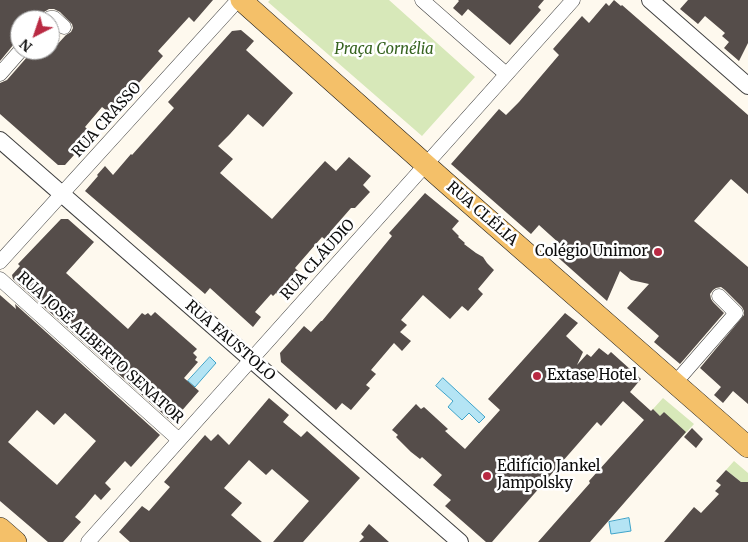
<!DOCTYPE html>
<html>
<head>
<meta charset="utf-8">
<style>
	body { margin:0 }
	#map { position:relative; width:748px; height:542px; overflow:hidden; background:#fef9ee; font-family:Merriweather,serif }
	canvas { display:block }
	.north { position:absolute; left:10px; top:10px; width:50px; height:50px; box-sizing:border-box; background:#fff; border:1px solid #9e9e9e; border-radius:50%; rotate:221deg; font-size:14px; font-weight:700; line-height:20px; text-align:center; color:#0d0d0d }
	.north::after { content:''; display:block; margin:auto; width:18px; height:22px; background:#b92a43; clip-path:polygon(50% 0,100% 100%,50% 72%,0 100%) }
</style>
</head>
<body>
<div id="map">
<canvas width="748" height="542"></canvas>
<div class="north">N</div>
</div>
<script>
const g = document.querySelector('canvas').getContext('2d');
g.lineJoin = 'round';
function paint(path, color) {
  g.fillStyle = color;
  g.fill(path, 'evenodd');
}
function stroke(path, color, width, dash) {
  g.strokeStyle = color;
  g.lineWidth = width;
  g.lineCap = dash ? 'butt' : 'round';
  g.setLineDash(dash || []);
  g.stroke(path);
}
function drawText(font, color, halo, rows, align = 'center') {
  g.font = font + ' Merriweather,serif';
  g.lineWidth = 5;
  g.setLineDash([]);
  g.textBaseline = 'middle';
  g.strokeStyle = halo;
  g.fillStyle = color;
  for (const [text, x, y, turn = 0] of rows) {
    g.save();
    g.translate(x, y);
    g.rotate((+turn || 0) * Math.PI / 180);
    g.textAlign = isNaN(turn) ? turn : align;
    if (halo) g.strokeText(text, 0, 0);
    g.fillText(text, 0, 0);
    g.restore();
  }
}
paint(new Path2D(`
	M270 0H389L475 77 422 136 268 2Z
	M663 398 694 424 683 436 675 429 664 412 660 416 653 409Z
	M734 461 748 473V482H741L726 470Z`), '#d7e8b9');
const water = new Path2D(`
	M210 357 216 363 195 387 188 381Z
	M443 378 485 417 479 423 469 413 462 420 448 407 453 401 436 386Z
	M629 518 631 531 611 534 609 522Z`);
paint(water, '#b4e4f4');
stroke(water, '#3ea3c9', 1);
paint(new Path2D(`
	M0 0H213L194 22 189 17 158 51 163 56 111 114 102 107 85 127 93 134 65 165H58L0 114V83L7 80 28 56 30 50H50V44L54 48 66 35 71 32 73 28 72 24 60 12 54 9H49L44 12 40 17 39 20H20V42L14 44 0 61Z
	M458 0H544L538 7 541 10 510 45 468 9 462 16 453 8 459 1Z
	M614 0 621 6 622 5 748 115V194L731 179 694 221 748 267V404L733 391 723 403 714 395 721 387 700 368 744 315V311L742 307 725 290 721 287 716 288 713 290 710 294 711 299 713 302 724 313 680 364 654 342 659 336 627 308 649 284 631 280 620 271 607 301 553 253 560 244 539 225 531 234 451 164 499 109 506 115 519 102 559 55 553 49 582 16 589 23 606 3 609 6Z
	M688 0H748V43L739 61 724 48 729 42 722 36 725 33 705 16 698 24 680 9Z
	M241 30 254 41 246 50 293 93 263 127 248 114 230 134 218 146 233 159 220 173 272 219 325 161 336 171 349 157 371 176 363 185 370 192 355 208H351L330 232 332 245 322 237 295 268 302 275 282 297 276 293 273 296 271 294 255 312 261 317 253 327 210 288 205 294 85 191 98 176 97 175 105 166 113 175 131 154 132 155 174 108 168 102 232 31Z
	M425 193 459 221 452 229 459 236 458 237 465 243 464 244 476 253 483 257 487 263 494 270 478 289 483 294 468 311 462 306 450 319 423 295 401 320 407 325 400 332 411 341 402 351 394 343 371 370 376 374 366 385 370 388 351 410 342 403 336 410 281 362 280 353 304 326 311 332 321 321H322L392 236 389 233Z
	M61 219H68L94 242 66 273 128 329 142 313 145 315 148 313 151 316 155 312 197 349 193 353 197 357 195 360 198 362 184 378 199 391 172 422 13 279 12 275 20 266 18 264Z
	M0 295 16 309 15 304 160 435 131 467 125 461 105 483 111 489 101 500 95 494 85 506 75 517 81 522 63 542H48L0 501ZM37 410 54 425 65 413 96 441 57 485 8 442Z
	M565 313 578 323 566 336 583 352 577 365 587 354 591 357 599 348 608 355 611 352 641 379 630 392 651 411 653 409 660 416 664 412 686 432 590 542H538L590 483 589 481 644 420 623 401 601 426 597 422 492 542H486L445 506 451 500 433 485 442 475 422 457 420 459 411 452 396 437 398 435 392 430 416 404 421 409 424 407 448 429 445 431 465 449 500 410 488 399Z
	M269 398 289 415 283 422 301 437 307 431 360 478 303 542H273L309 501 272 469 266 475 249 460 224 488 242 503 231 515 262 542H130L119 532 142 506 149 511 170 487 164 482 205 435 211 441 218 434 229 445Z
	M692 428 703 439 696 448 684 437Z
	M726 470 741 482H748V542H664L694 507 701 513 719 494 715 491 721 485 716 481Z
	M369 524 389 542H359L364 537 361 534Z`), '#554d4a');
const minor = new Path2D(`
	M422 0 506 74
	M48 20 50 18H54L64 27
	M0 74 21 50
	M0 262 238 0
	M0 279 179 440
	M675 383 736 313 719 296
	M88 542 573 0`);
const tertiary = new Path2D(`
	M650 0 748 86
	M0 140 460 542`);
const primary = new Path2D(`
	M241 0 443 180 748 447
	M0 528 16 542`);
stroke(minor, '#404040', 15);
stroke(tertiary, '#404040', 18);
stroke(primary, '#1e1e1e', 22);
stroke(minor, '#fff', 14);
stroke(tertiary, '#fff', 16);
stroke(primary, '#f4c069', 21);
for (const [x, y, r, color] of [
	[658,252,5,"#b92a43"],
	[537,376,5,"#b92a43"],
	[487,476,5,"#b92a43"]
]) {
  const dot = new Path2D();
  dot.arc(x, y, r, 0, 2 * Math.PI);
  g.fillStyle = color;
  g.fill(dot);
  stroke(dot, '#fff', 2);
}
drawText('italic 15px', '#366320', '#fff', [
	["Praça Cornélia",384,50]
]);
drawText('15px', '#0d0d0d', '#fff', [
	["RUA CRASSO",107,120,-48],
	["RUA CLÉLIA",482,214,41],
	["RUA CLÁUDIO",318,260,-48],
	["RUA FAUSTOLO",230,341,41],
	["RUA JOSÉ ALBERTO SENATOR",100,348,42]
]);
drawText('15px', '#0d0d0d', '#fff', [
	["Colégio Unimor",648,252,"right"],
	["Extase Hotel",547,376],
	["Edifício Jankel",497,467],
	["Jampolsky",497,484]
], 'left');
</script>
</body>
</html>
